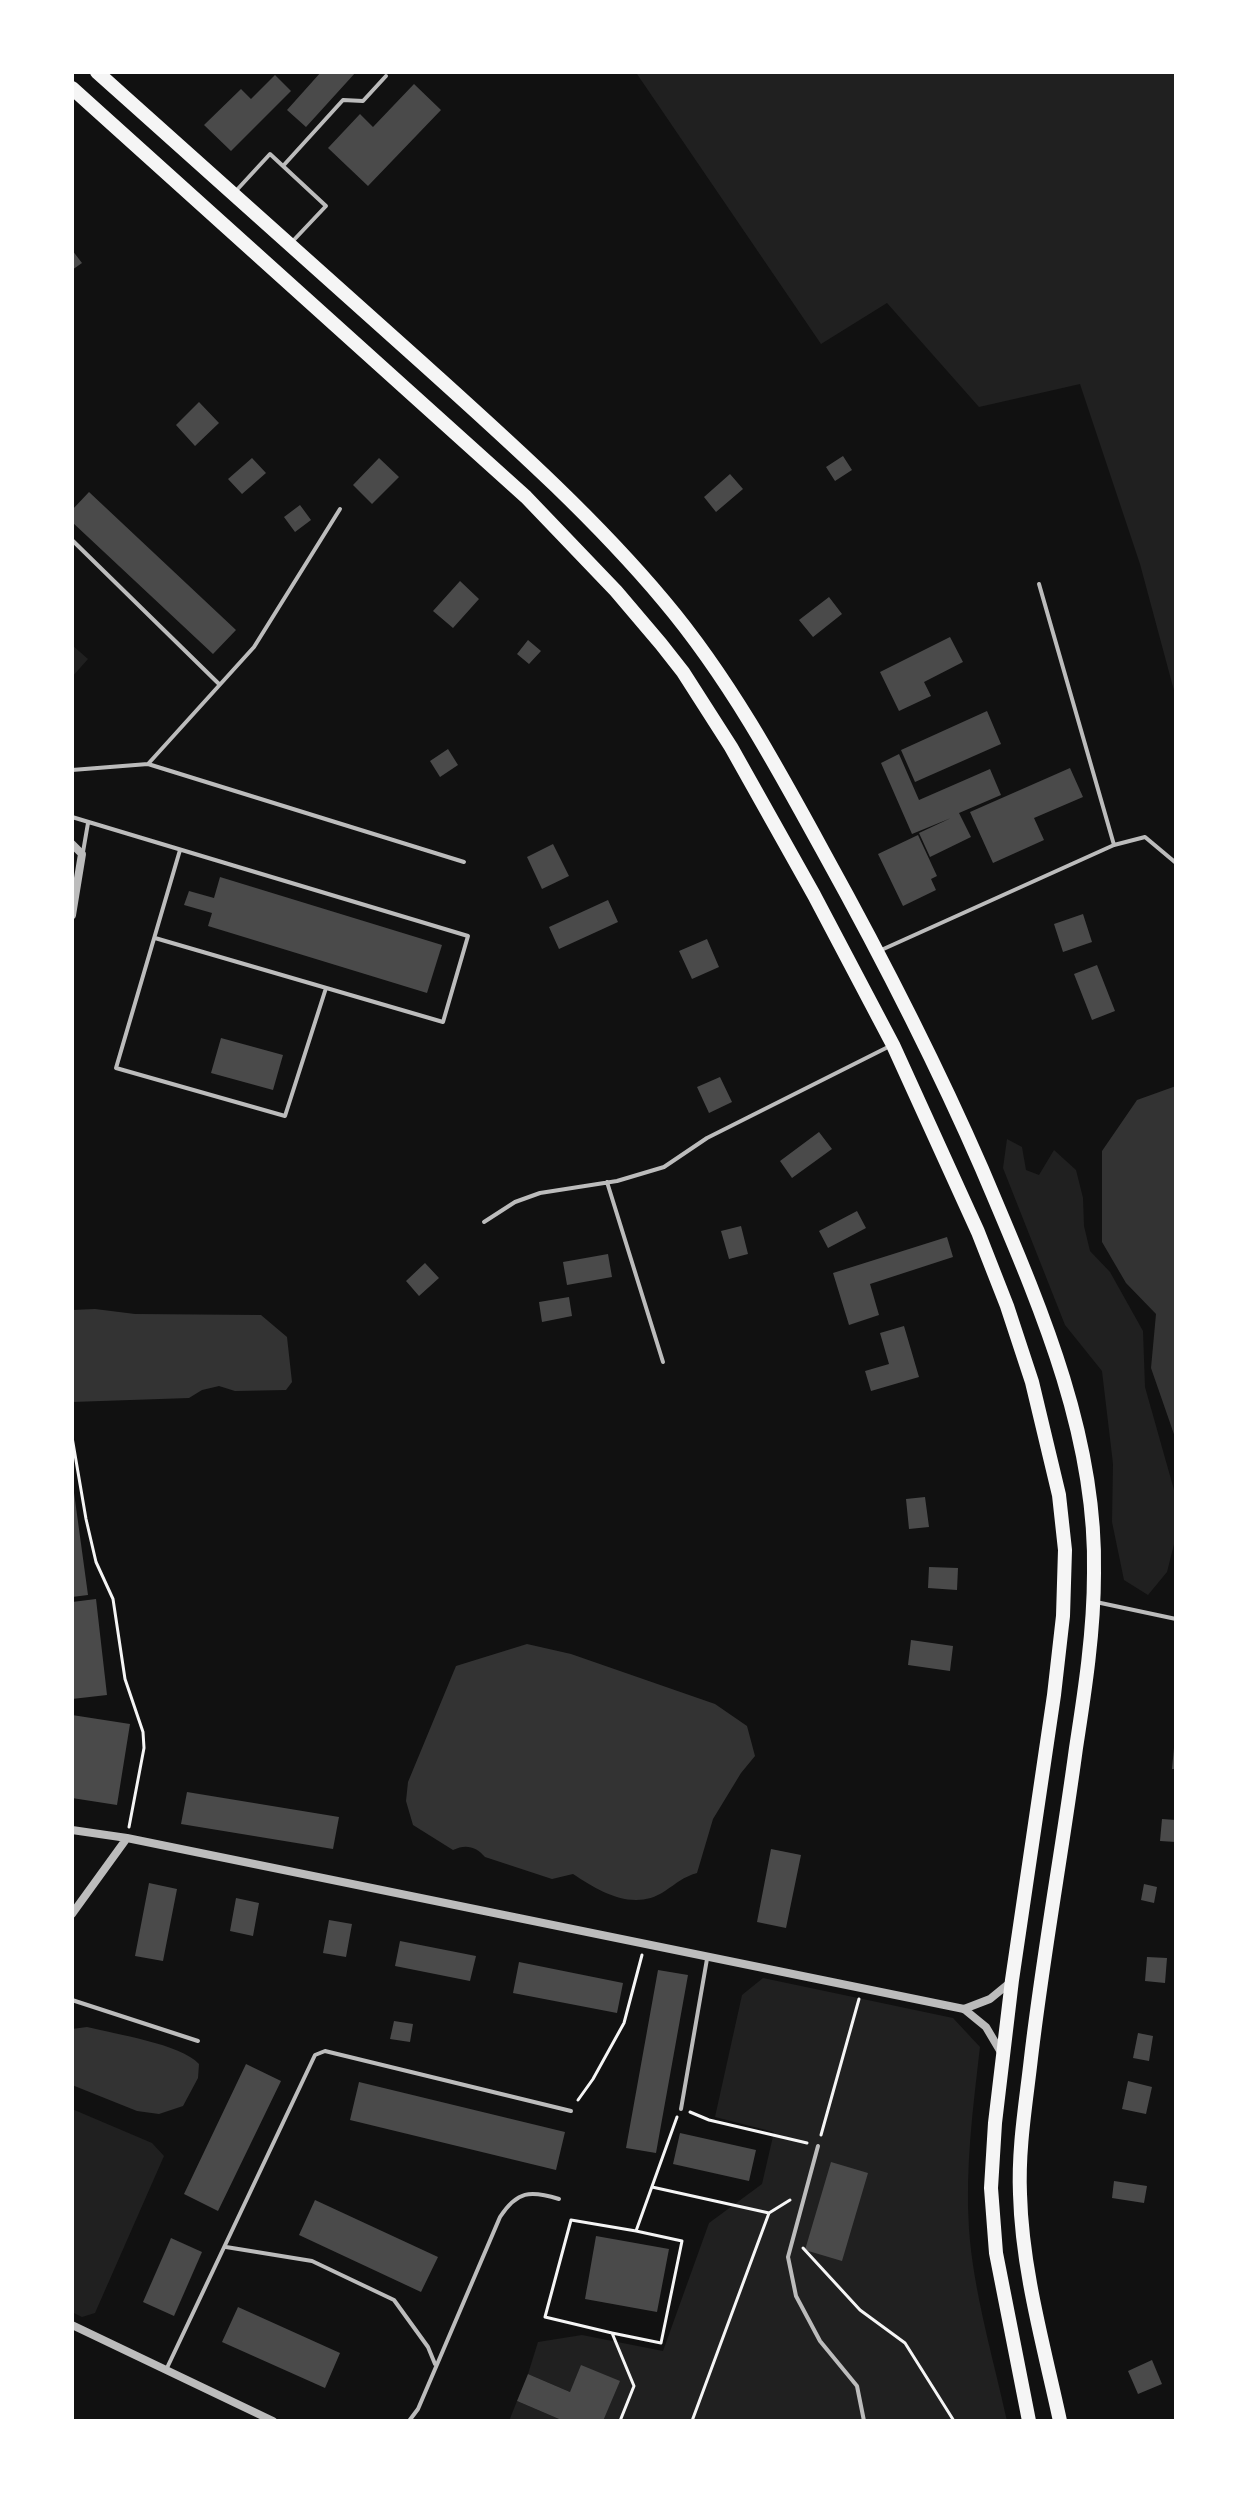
<!DOCTYPE html>
<html>
<head>
<meta charset="utf-8">
<style>
	body { margin:0 }
	#map { position:relative; width:1248px; height:2493px; overflow:hidden; background:#111; font-family:Barlow,sans-serif }
	canvas { display:block }
	.frame { position:absolute; inset:0; border:74px solid #fff; pointer-events:none }
</style>
</head>
<body>
<div id="map">
<canvas width="1248" height="2493"></canvas>
<div class="frame"></div>
</div>
<script>
const g = document.querySelector('canvas').getContext('2d');
g.lineJoin = 'round';
function paint(path, color) {
  g.fillStyle = color;
  g.fill(path, 'evenodd');
}
function stroke(path, color, width, dash) {
  g.strokeStyle = color;
  g.lineWidth = width;
  g.lineCap = dash ? 'butt' : 'round';
  g.setLineDash(dash || []);
  g.stroke(path);
}
paint(new Path2D(`
	M645 72H1176V698L1140 564 1080 384 979 407 887 303 821 344 637 74Z
	M72 645 88 659 72 677Z
	M1007 1139 1022 1147 1026 1170 1039 1175 1054 1150 1076 1170 1083 1198 1084 1226 1090 1251 1110 1272 1143 1331 1145 1387 1176 1497V1536L1167 1572 1148 1595 1124 1580 1112 1522 1113 1464 1102 1371 1065 1325 1003 1168Z
	M763 1978 953 2018 980 2047C973 2108 965 2168 969 2229 973 2290 994 2361 1007 2421H603L570 2392 528 2374 538 2342 582 2335 663 2351 709 2223 762 2184 774 2132 715 2117 742 1995Z
	M72 2109 152 2143 164 2156 95 2313 82 2317 72 2312Z
	M517 2401 559 2419 558 2421H509Z`), '#202020');
paint(new Path2D(`
	M1176 1086V1440L1151 1368 1156 1314 1126 1283 1102 1242V1151L1137 1100Z
	M95 1309 135 1314 261 1315 287 1337 292 1382 286 1390 235 1391 219 1386 202 1390 189 1398 72 1402V1310Z
	M527 1644 571 1654 715 1704 747 1726 755 1756 741 1773 713 1819 697 1873C683 1877 677 1883 665 1891 634 1912 600 1892 573 1874L552 1879 485 1857C476 1846 465 1844 453 1850L413 1825 406 1801 408 1782 456 1666Z
	M87 2027C115 2034 181 2044 199 2064L198 2078 183 2106 159 2114 137 2111 72 2085V2029Z`), '#333');
paint(new Path2D(`
	M321 72H356L306 127 287 110Z
	M275 75 291 91 231 151 204 125 241 89 251 99Z
	M414 84 441 110 368 186 328 148 360 114 373 127Z
	M72 250 82 263 72 270Z
	M199 402 219 423 195 446 176 425Z
	M843 456 852 470 835 481 826 467Z
	M252 458 266 473 242 494 228 479Z
	M379 458 399 477 372 504 353 485Z
	M730 474 743 489 716 512 704 497Z
	M89 492 236 630 213 654 72 522V510Z
	M300 505 311 520 295 532 284 517Z
	M460 581 479 599 453 628 433 611Z
	M829 597 842 614 813 637 799 620Z
	M950 637 963 662 924 682 931 696 899 711 880 672Z
	M528 640 541 651 529 664 517 654Z
	M987 711 1001 744 915 782 901 750Z
	M448 749 458 765 440 777 430 761Z
	M899 754 919 800 990 769 1001 795 959 813 971 837 930 857 919 833 951 818 912 834 881 763Z
	M1070 768 1083 797 1034 818 1044 840 993 863 970 812Z
	M918 835 937 876 931 879 936 890 903 906 878 854Z
	M553 844 569 876 542 889 527 857Z
	M220 877 442 945 427 993 208 926 212 913 184 905 189 891 214 898Z
	M608 900 618 922 559 949 549 927Z
	M1083 914 1092 942 1063 952 1054 924Z
	M707 939 719 967 692 979 679 951Z
	M1097 965 1115 1011 1092 1020 1074 974Z
	M221 1038 283 1055 273 1090 211 1073Z
	M720 1077 732 1102 709 1113 697 1087Z
	M819 1132 832 1149 792 1178 780 1161Z
	M857 1211 866 1228 828 1248 819 1231Z
	M741 1226 748 1254 729 1259 721 1231Z
	M947 1237 953 1257 870 1284 879 1315 849 1325 833 1273Z
	M608 1254 612 1277 567 1285 563 1262Z
	M425 1263 439 1278 419 1296 406 1281Z
	M569 1297 572 1316 542 1322 539 1302Z
	M904 1326 919 1377 871 1391 865 1371 889 1364 880 1333Z
	M72 1478 88 1595 72 1597Z
	M925 1497 929 1527 909 1529 906 1499Z
	M929 1567 958 1568 957 1590 928 1588Z
	M96 1599 107 1695 72 1699V1602Z
	M911 1640 953 1646 950 1671 908 1665Z
	M72 1715 130 1724 117 1805 72 1798Z
	M1174 1748H1176V1769H1172Z
	M187 1792 339 1817 333 1849 181 1824Z
	M1162 1819 1176 1820V1842L1160 1841Z
	M771 1849 801 1855 786 1928 757 1922Z
	M149 1883 177 1889 163 1961 135 1956Z
	M1144 1884 1157 1887 1154 1903 1141 1900Z
	M236 1898 259 1903 253 1936 230 1931Z
	M329 1920 352 1924 346 1957 323 1953Z
	M400 1941 476 1956 470 1981 395 1966Z
	M1147 1957 1167 1958 1165 1983 1145 1981Z
	M519 1962 623 1983 617 2013 513 1993Z
	M658 1970 688 1975 656 2153 626 2148Z
	M394 2021 413 2024 410 2042 390 2039Z
	M1138 2033 1153 2036 1149 2061 1133 2058Z
	M246 2064 281 2081 218 2211 184 2194Z
	M1128 2081 1152 2087 1146 2114 1122 2109Z
	M359 2082 565 2132 556 2170 350 2120Z
	M680 2133 756 2150 749 2181 673 2164Z
	M831 2162 868 2173 842 2261 805 2250Z
	M1114 2181 1147 2186 1144 2203 1112 2198Z
	M315 2200 438 2257 421 2292 299 2235Z
	M596 2236 669 2249 657 2312 585 2299Z
	M171 2238 202 2252 174 2316 143 2302Z
	M238 2307 340 2353 325 2388 222 2342Z
	M1152 2360 1162 2384 1138 2394 1128 2371Z
	M581 2365 620 2381 603 2421H558L559 2419 517 2401 528 2374 570 2392Z`), '#4a4a4a');
stroke(new Path2D(`
	M72 1437 86 1519 96 1562 113 1599 125 1679 143 1732 144 1748 129 1827
	M578 2100 593 2079 624 2023 642 1955
	M690 2112 709 2120 807 2143
	M821 2135 859 1999
	M652 2187 769 2213 790 2200
	M803 2248 860 2310 905 2343 954 2421
	M612 2333 661 2343 682 2241 636 2231
	M620 2421 634 2386 612 2333 545 2317 571 2220 636 2231 677 2117
	M692 2421 769 2213`), '#f5f5f5', 3);
stroke(new Path2D(`
	M283 166 343 100 363 101 386 76
	M234 193 270 154 326 206 291 243
	M72 540 219 684
	M1039 584 1114 845
	M148 764 254 647 340 509
	M72 770 148 764 464 862
	M72 817 468 936 443 1022 155 938
	M180 850 116 1068 285 1116 326 988
	M83 852 88 823
	M879 951 1114 845 1145 837 1176 863
	M607 1182 663 1362
	M484 1222 515 1202 540 1193 617 1181 664 1167 707 1138 890 1046
	M1096 1602 1176 1619
	M72 2000 198 2041
	M681 2109 707 1959
	M818 2146 788 2257 796 2296 820 2341 857 2386 864 2421
	M226 2247 312 2261 394 2300 428 2347 435 2364
	M166 2370 315 2055 325 2051 571 2111
	M409 2421 418 2409 500 2217C517 2191 530 2190 559 2199`), '#bcbcbc', 4);
stroke(new Path2D(`
	M72 844 82 854 72 915
	M72 1830 127 1838
	M72 1914 127 1838 964 2009 986 2027 1002 2054
	M964 2009 990 1999 1012 1981
	M72 2325 273 2421`), '#bcbcbc', 8);
stroke(new Path2D(`
	M97 72C205 169 314 265 421 362 505 438 591 514 664 601 728 677 776 765 824 853 881 956 935 1061 982 1169 1036 1297 1097 1431 1094 1573 1094 1631 1085 1690 1076 1748 1062 1852 1043 1955 1031 2058 1026 2103 1018 2148 1020 2194 1022 2270 1044 2347 1060 2421
	M72 88 526 497 616 591 661 644 683 672 731 747 814 895 893 1045 978 1232 1007 1306 1032 1382 1059 1495 1065 1550 1063 1616 1054 1695 1012 1980 995 2123 991 2188 996 2253 1029 2421`), '#f5f5f5', 14);
</script>
</body>
</html>
